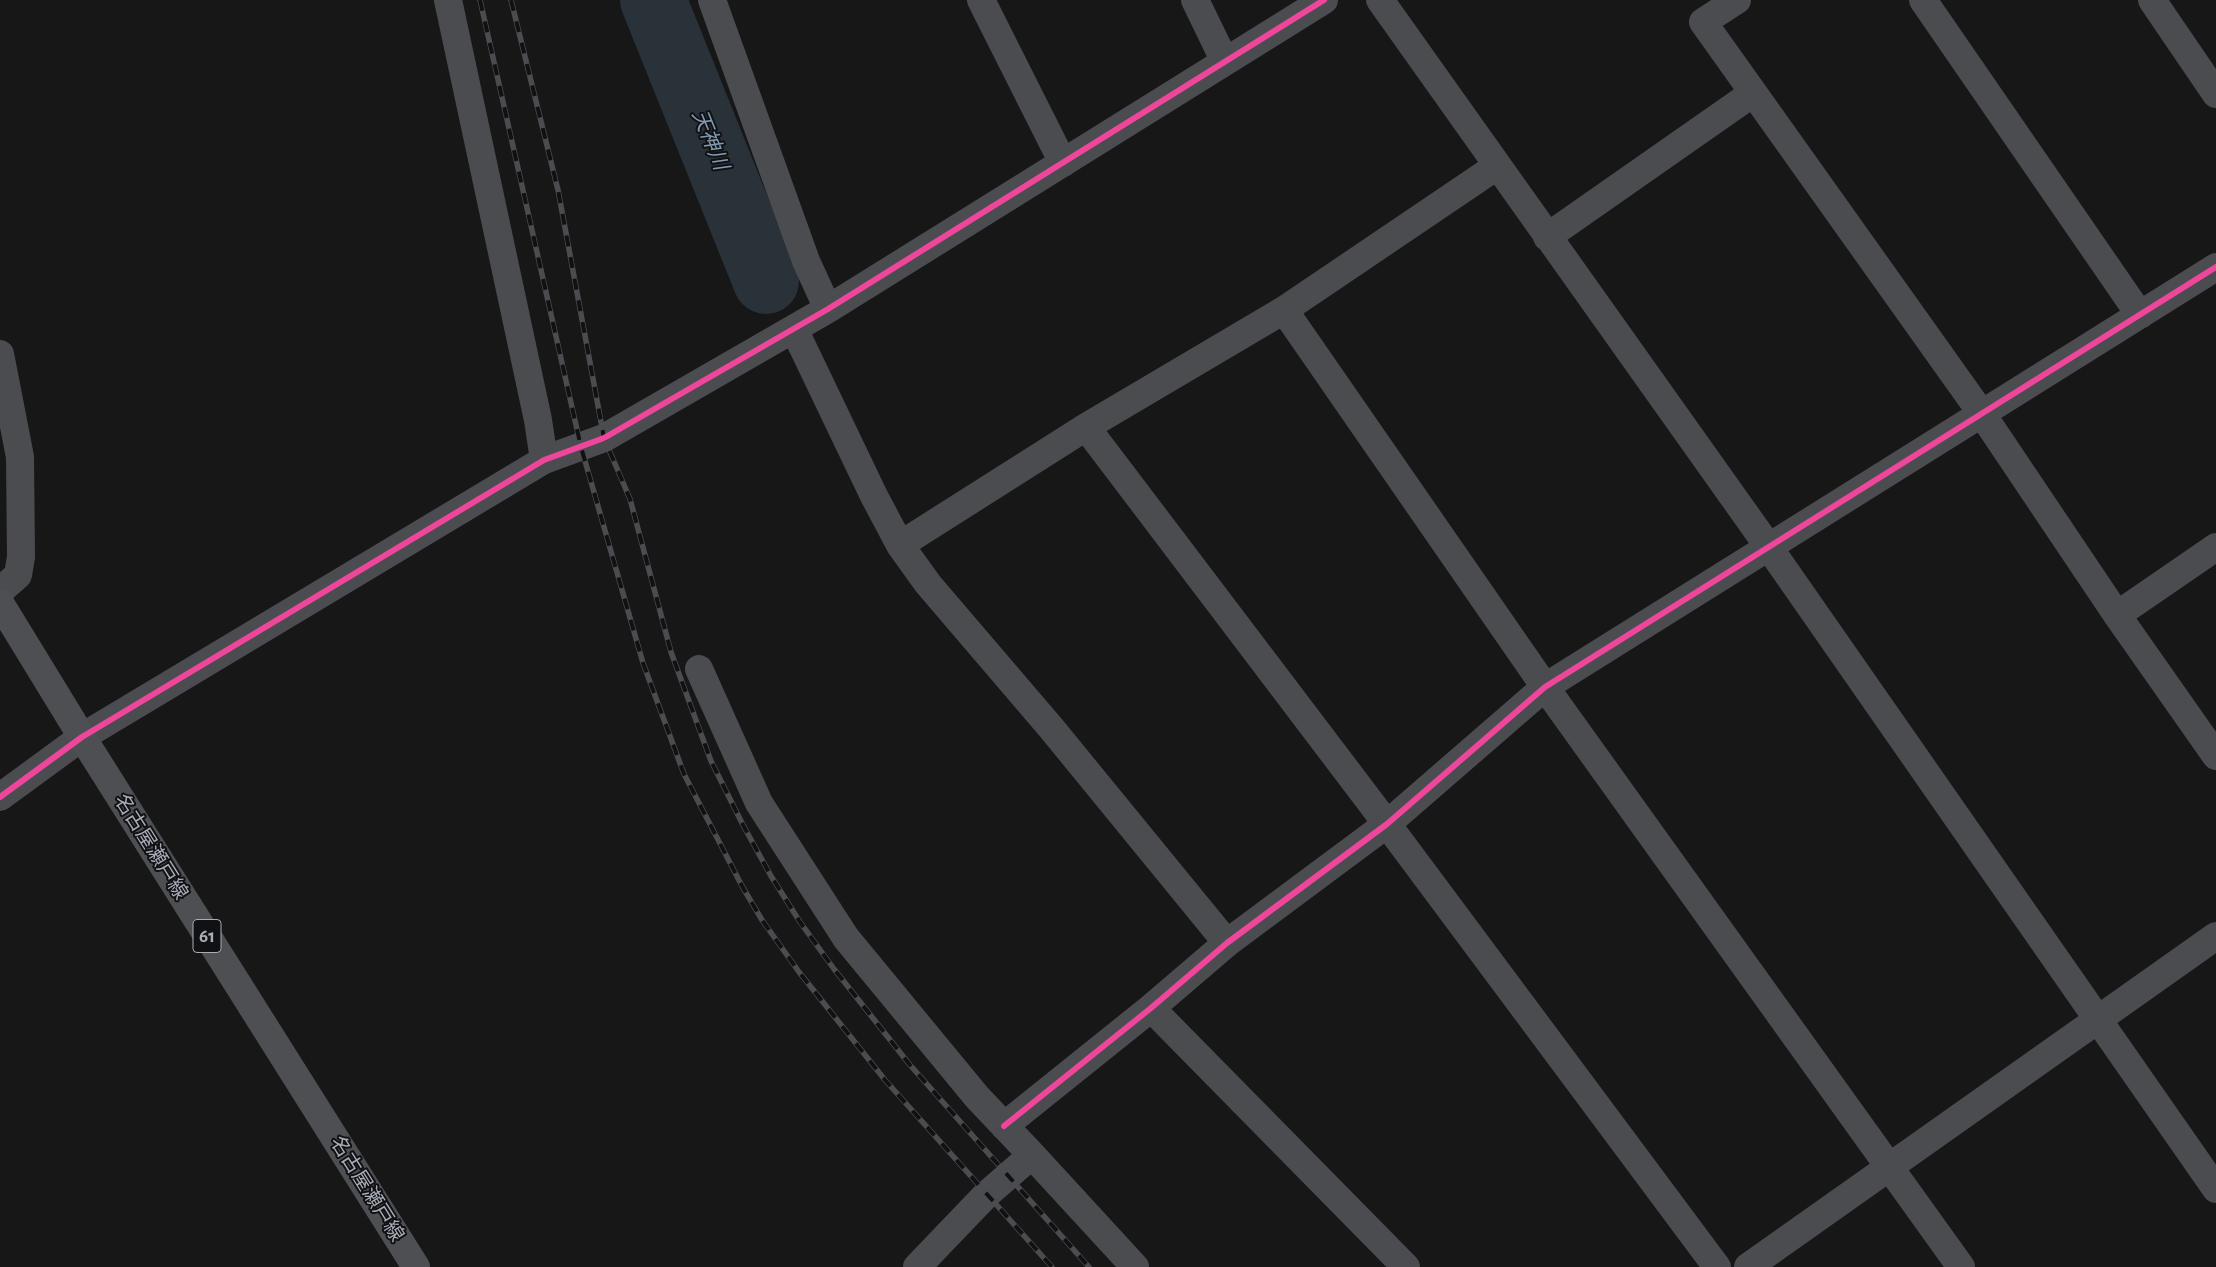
<!DOCTYPE html>
<html>
<head>
<meta charset="utf-8">
<style>
	body { margin:0 }
	canvas { display:block; background:#171717 }
</style>
</head>
<body>
<canvas width="2216" height="1267"></canvas>
<script>
const g = document.querySelector('canvas').getContext('2d');
g.lineJoin = 'round';
function stroke(path, color, width, dash) {
  g.strokeStyle = color;
  g.lineWidth = width;
  g.lineCap = dash ? 'butt' : 'round';
  g.setLineDash(dash || []);
  g.stroke(path);
}
function drawText(font, color, halo, rows, align = 'center') {
  g.font = font + ' "Alegreya Sans","Noto Sans JP",sans-serif';
  g.lineWidth = 4;
  g.setLineDash([]);
  g.textBaseline = 'middle';
  g.strokeStyle = halo;
  g.fillStyle = color;
  for (const [text, x, y, turn = 0] of rows) {
    g.save();
    g.translate(x, y);
    g.rotate((+turn || 0) * Math.PI / 180);
    g.textAlign = isNaN(turn) ? turn : align;
    if (halo) g.strokeText(text, 0, 0);
    g.fillText(text, 0, 0);
    g.restore();
  }
}
stroke(new Path2D(`
	M653 0 766 281`), '#2a3239', 66);
stroke(new Path2D(`
	M448 0 538 420 544 460
	M712 0 806 261 828 309
	M981 0 1063 163
	M1195 0 1225 62
	M1380 0 1768 546 2216 1189
	M1737 0 1703 22 1982 414 2117 615 2216 756
	M1923 0 2140 315
	M2152 0 2216 94
	M1547 237 1753 93
	M1284 310 1545 687 1961 1267
	M794 329 874 496 900 545 928 584 1052 729 1227 943
	M0 354 20 457 21 557 18 575 0 591
	M1086 427 1387 824 1717 1267
	M900 545 1086 427 1284 310 1497 166
	M2117 615 2216 547
	M699 669 759 803 846 938 977 1097 1032 1155 1135 1267
	M0 797 82 737 544 460 604 438 828 309 1324 0
	M1151 1008 1406 1267
	M1004 1126 1151 1008 1227 943 1387 824 1545 687 2216 267
	M917 1267 986 1195 1032 1155
	M1748 1267 2216 936`), '#4b4c50', 28);
stroke(new Path2D(`
	M0 603 82 737 416 1267`), '#4d4f52', 28);
const rail = new Path2D(`
	M480 0 581 447 643 663 684 774 742 886 762 920 799 972 885 1080 1052 1267
	M511 0 558 190 604 438 630 499 671 652 711 761 743 825 771 876 800 922 834 969 910 1065 1089 1267`);
stroke(rail, '#4b4c4f', 5.5);
stroke(rail, '#111113', 4, [11]);
stroke(new Path2D(`
	M0 797 82 737 544 460 604 438 828 309 1324 0
	M1004 1126 1151 1008 1227 943 1387 824 1545 687 2216 267`), '#ed469a', 6);
for (const [x, y, w] of [
	[207,936,28]
]) {
  const box = new Path2D();
  box.roundRect(x - w / 2, y - 16.5, w, 33, 4);
  g.fillStyle = '#111113';
  g.fill(box);
  stroke(box, '#a8adb8', 1);
}
drawText('bold 19px', '#a8adb8', null, [
	["61",207,936]
]);
drawText('20px', '#a8adb8', '#111113', [
	["名古屋瀬戸線",151,847,58],
	["名古屋瀬戸線",367,1189,58]
]);
drawText('italic 21px', '#7f9bb3', '#111113', [
	["天神川",710,140,68]
]);
</script>
</body>
</html>
